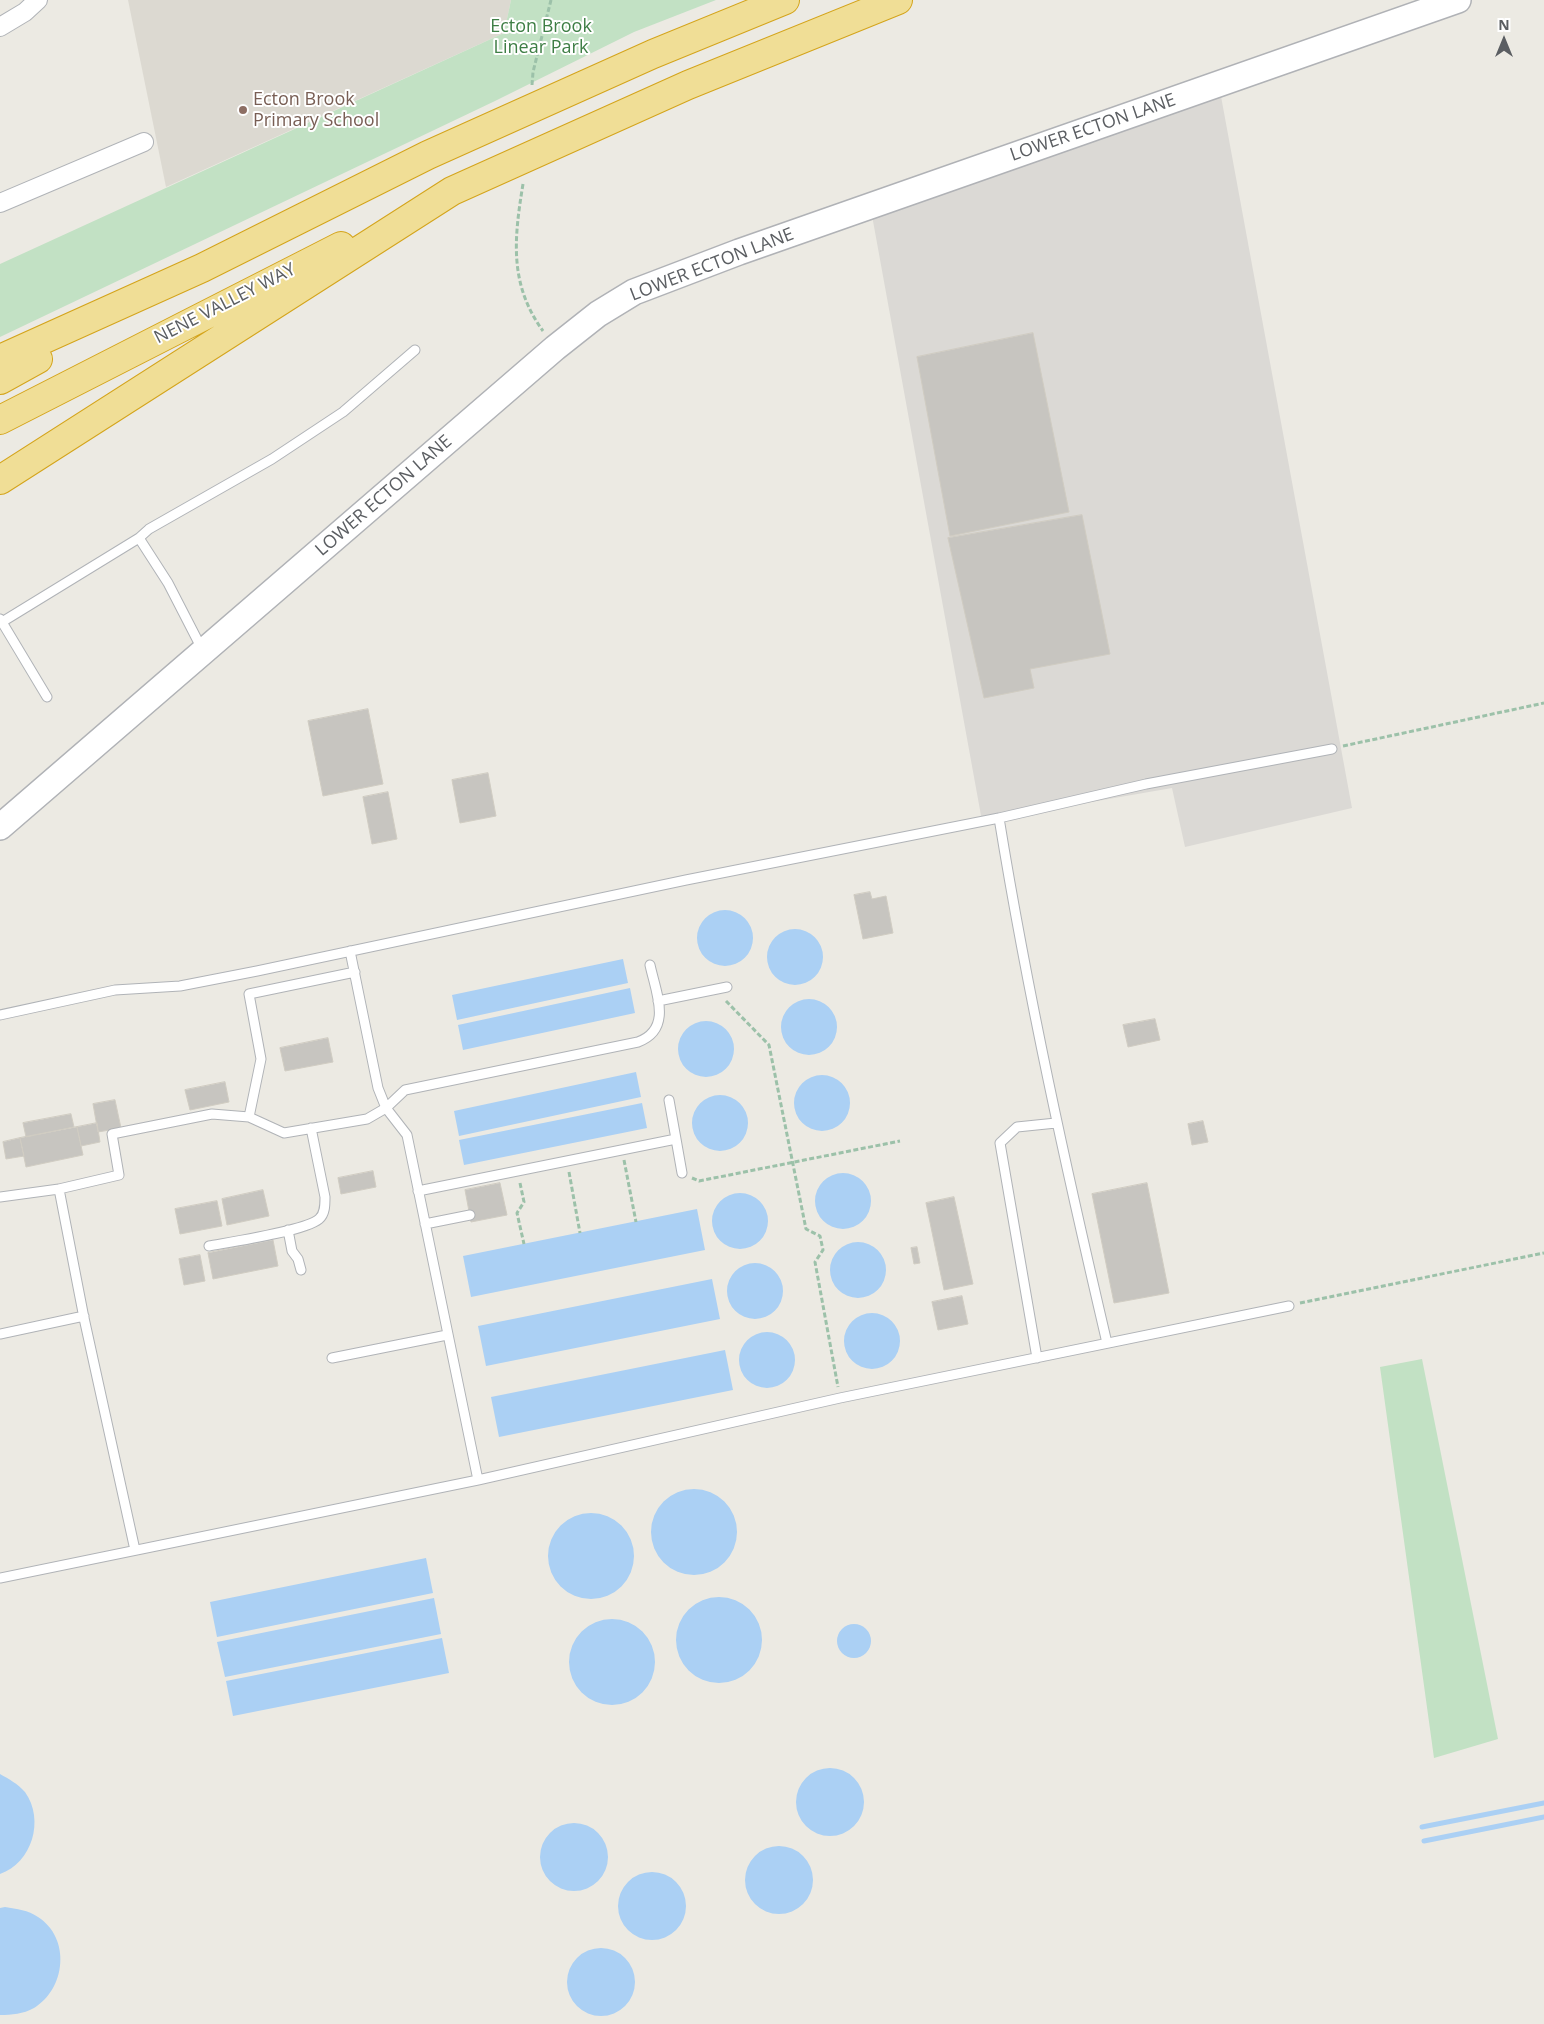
<!DOCTYPE html>
<html>
<head>
<meta charset="utf-8">
<style>
	body { margin:0 }
	#map { position:relative; width:1544px; height:2024px; overflow:hidden; background:#eceae3; font-family:"Open Sans",sans-serif }
	canvas { display:block }
	.north { position:absolute; left:1479px; top:15px; width:50px; height:50px; -webkit-text-stroke:4px #fff; paint-order:stroke; rotate:0deg; font-size:14px; font-weight:700; line-height:20px; text-align:center; color:#5b5e62 }
	.north::after { content:''; display:block; margin:auto; width:18px; height:22px; background:#5b5e62; clip-path:polygon(50% 0,100% 100%,50% 72%,0 100%) }
</style>
</head>
<body>
<div id="map">
<canvas width="1544" height="2024"></canvas>
<div class="north">N</div>
</div>
<script>
const g = document.querySelector('canvas').getContext('2d');
g.lineJoin = 'round';
function paint(path, color) {
  g.fillStyle = color;
  g.fill(path, 'evenodd');
}
function stroke(path, color, width, dash) {
  g.strokeStyle = color;
  g.lineWidth = width;
  g.lineCap = dash ? 'butt' : 'round';
  g.setLineDash(dash || []);
  g.stroke(path);
}
function drawText(font, color, halo, rows, align = 'center') {
  g.font = font + ' "Open Sans",sans-serif';
  g.lineWidth = 4;
  g.setLineDash([]);
  g.textBaseline = 'middle';
  g.strokeStyle = halo;
  g.fillStyle = color;
  for (const [text, x, y, turn = 0] of rows) {
    g.save();
    g.translate(x, y);
    g.rotate((+turn || 0) * Math.PI / 180);
    g.textAlign = isNaN(turn) ? turn : align;
    if (halo) g.strokeText(text, 0, 0);
    g.fillText(text, 0, 0);
    g.restore();
  }
}
paint(new Path2D(`
	M1218 80 1352 808 1185 847 1172 788 982 821 869 199Z`), '#dbd9d5');
paint(new Path2D(`
	M128 0H511L504 33 166 187Z`), '#dcd9d1');
paint(new Path2D(`
	M511 0H716L634 32 495 101 0 337V264L504 33Z
	M1422 1359 1498 1739 1434 1758 1380 1367Z`), '#c2e1c4');
paint(new Path2D(`
	M697 938a28 28 0 1 1 56 0a28 28 0 1 1-56 0Z
	M767 957a28 28 0 1 1 56 0a28 28 0 1 1-56 0Z
	M623 959 628 983 457 1020 452 995Z
	M630 988 635 1013 463 1050 458 1025Z
	M781 1027a28 28 0 1 1 56 0a28 28 0 1 1-56 0Z
	M678 1049a28 28 0 1 1 56 0a28 28 0 1 1-56 0Z
	M636 1072 641 1097 459 1136 454 1111Z
	M794 1103a28 28 0 1 1 56 0a28 28 0 1 1-56 0Z
	M692 1123a28 28 0 1 1 56 0a28 28 0 1 1-56 0Z
	M642 1103 647 1128 464 1165 459 1140Z
	M815 1201a28 28 0 1 1 56 0a28 28 0 1 1-56 0Z
	M712 1221a28 28 0 1 1 56 0a28 28 0 1 1-56 0Z
	M697 1209 705 1250 471 1297 463 1256Z
	M830 1270a28 28 0 1 1 56 0a28 28 0 1 1-56 0Z
	M727 1291a28 28 0 1 1 56 0a28 28 0 1 1-56 0Z
	M712 1279 720 1319 486 1366 478 1326Z
	M844 1341a28 28 0 1 1 56 0a28 28 0 1 1-56 0Z
	M739 1360a28 28 0 1 1 56 0a28 28 0 1 1-56 0Z
	M725 1350 733 1390 499 1437 491 1397Z
	M651 1532a43 43 0 1 1 86 0a43 43 0 1 1-86 0Z
	M548 1556a43 43 0 1 1 86 0a43 43 0 1 1-86 0Z
	M426 1558 433 1593 217 1637 210 1602Z
	M676 1640a43 43 0 1 1 86 0a43 43 0 1 1-86 0Z
	M434 1598 441 1634 225 1677 217 1642Z
	M569 1662a43 43 0 1 1 86 0a43 43 0 1 1-86 0Z
	M837 1641a17 17 0 1 1 34 0a17 17 0 1 1-34 0Z
	M442 1638 449 1673 233 1716 226 1681Z
	M796 1802a34 34 0 1 1 68 0a34 34 0 1 1-68 0Z
	M0 1774C9 1779 18 1784 25 1792 45 1820 32 1863 0 1874Z
	M540 1857a34 34 0 1 1 68 0a34 34 0 1 1-68 0Z
	M745 1880a34 34 0 1 1 68 0a34 34 0 1 1-68 0Z
	M618 1906a34 34 0 1 1 68 0a34 34 0 1 1-68 0Z
	M5 1907C17 1909 28 1910 38 1917 71 1938 66 1989 34 2008 23 2014 12 2015 0 2015V1908Z
	M567 1982a34 34 0 1 1 68 0a34 34 0 1 1-68 0Z`), '#abd0f4');
stroke(new Path2D(`
	M1422 1827 1544 1803
	M1424 1841 1544 1817`), '#abd0f4', 5);
const building = new Path2D(`
	M1033 333 1069 512 950 536 917 357Z
	M1082 515 1110 654 1030 669 1034 688 984 698 948 538Z
	M368 709 383 784 323 796 308 721Z
	M488 773 496 816 460 823 452 780Z
	M388 792 397 839 372 844 363 797Z
	M870 892 872 899 886 896 893 933 863 939 854 895Z
	M1155 1019 1160 1040 1128 1047 1123 1025Z
	M328 1038 333 1062 285 1071 280 1048Z
	M225 1082 229 1102 190 1110 185 1090Z
	M115 1100 121 1128 98 1132 93 1104Z
	M71 1114 74 1127 26 1137 23 1123Z
	M1203 1121 1208 1142 1192 1145 1188 1124Z
	M97 1123 100 1142 81 1146 77 1127Z
	M77 1127 83 1155 26 1167 20 1138Z
	M20 1138 24 1156 6 1159 3 1142Z
	M373 1171 376 1187 341 1194 338 1178Z
	M500 1183 507 1215 471 1222 465 1190Z
	M1147 1183 1169 1293 1114 1303 1092 1194Z
	M263 1190 269 1216 227 1225 222 1199Z
	M954 1197 973 1284 944 1290 926 1203Z
	M217 1201 222 1226 180 1234 175 1209Z
	M273 1240 278 1266 213 1279 208 1253Z
	M917 1247 920 1263 914 1264 911 1248Z
	M200 1255 205 1281 184 1285 179 1259Z
	M962 1296 968 1324 938 1330 932 1302Z`);
paint(building, '#c7c5c0');
stroke(building, '#d0ccc2', 1);
const lane = new Path2D(`
	M0 619 2 622 139 538
	M2 622 47 697
	M202 649 168 583 139 538 149 529 272 459 343 412 415 350
	M999 818 1146 784 1332 749
	M350 951 378 1088 386 1108 407 1135 478 1480
	M658 1001 727 987
	M0 1015 115 990 180 986 257 971 686 880 999 818C1028 996 1066 1168 1107 1343
	M249 1117 261 1059 249 994 355 972
	M676 1139 682 1173
	M59 1189 119 1175 112 1134 212 1114 249 1117 284 1133 367 1119 386 1108 405 1090 638 1042C673 1029 656 993 650 965
	M418 1191 676 1139 669 1100
	M0 1197 59 1189 84 1318 135 1550
	M425 1224 470 1215
	M288 1230 292 1251 298 1259 301 1270
	M209 1246C231 1242 305 1231 319 1219 325 1214 325 1205 325 1197L311 1128
	M0 1334 84 1316
	M332 1358 447 1335
	M1037 1358 1000 1143 1017 1127 1056 1123
	M0 1578 478 1480 840 1398 1289 1306`);
const street = new Path2D(`
	M0 27 25 12 38 0
	M0 203 144 142`);
const secondary = new Path2D(`
	M0 827 555 348 598 314 634 292 739 252 1458 0`);
const highway = new Path2D(`
	M0 359 202 268 428 155 653 54 785 0
	M0 380 38 359
	M0 420 341 246
	M0 480 452 191 688 85 898 0`);
stroke(lane, '#b0b3b7', 11);
stroke(street, '#b0b3b7', 20);
stroke(secondary, '#b0b2b6', 28);
stroke(highway, '#d4a41b', 30);
stroke(new Path2D(`
	M532 85 533 72 551 0
	M523 184C514 239 509 284 543 331
	M1343 746 1544 703
	M726 1001 769 1045 806 1229 820 1236 823 1250 815 1262 838 1387
	M624 1160 636 1222
	M569 1172 580 1233
	M692 1178 699 1181 900 1141
	M520 1183 524 1202 517 1213 524 1244
	M1300 1303 1544 1253`), '#9cc1a9', 3, [5, 2.5]);
stroke(lane, '#fff', 9);
stroke(street, '#fff', 18);
stroke(secondary, '#fff', 25);
stroke(highway, '#f0de96', 28);
for (const [x, y, r, color] of [
	[243,110,5,"#8d6e63"]
]) {
  const dot = new Path2D();
  dot.arc(x, y, r, 0, 2 * Math.PI);
  g.fillStyle = color;
  g.fill(dot);
  stroke(dot, '#fff', 2);
}
drawText('18px', '#3e7e45', '#fff', [
	["Ecton Brook",541,27],
	["Linear Park",541,48]
]);
drawText('18px', '#785e54', '#fff', [
	["Ecton Brook",253,100],
	["Primary School",253,121]
], 'left');
drawText('18px', '#5b5e62', '#fff', [
	["LOWER ECTON LANE",1093,128,-19],
	["LOWER ECTON LANE",712,265,-21],
	["NENE VALLEY WAY",225,304,-27],
	["LOWER ECTON LANE",384,496,-41]
]);
</script>
</body>
</html>
